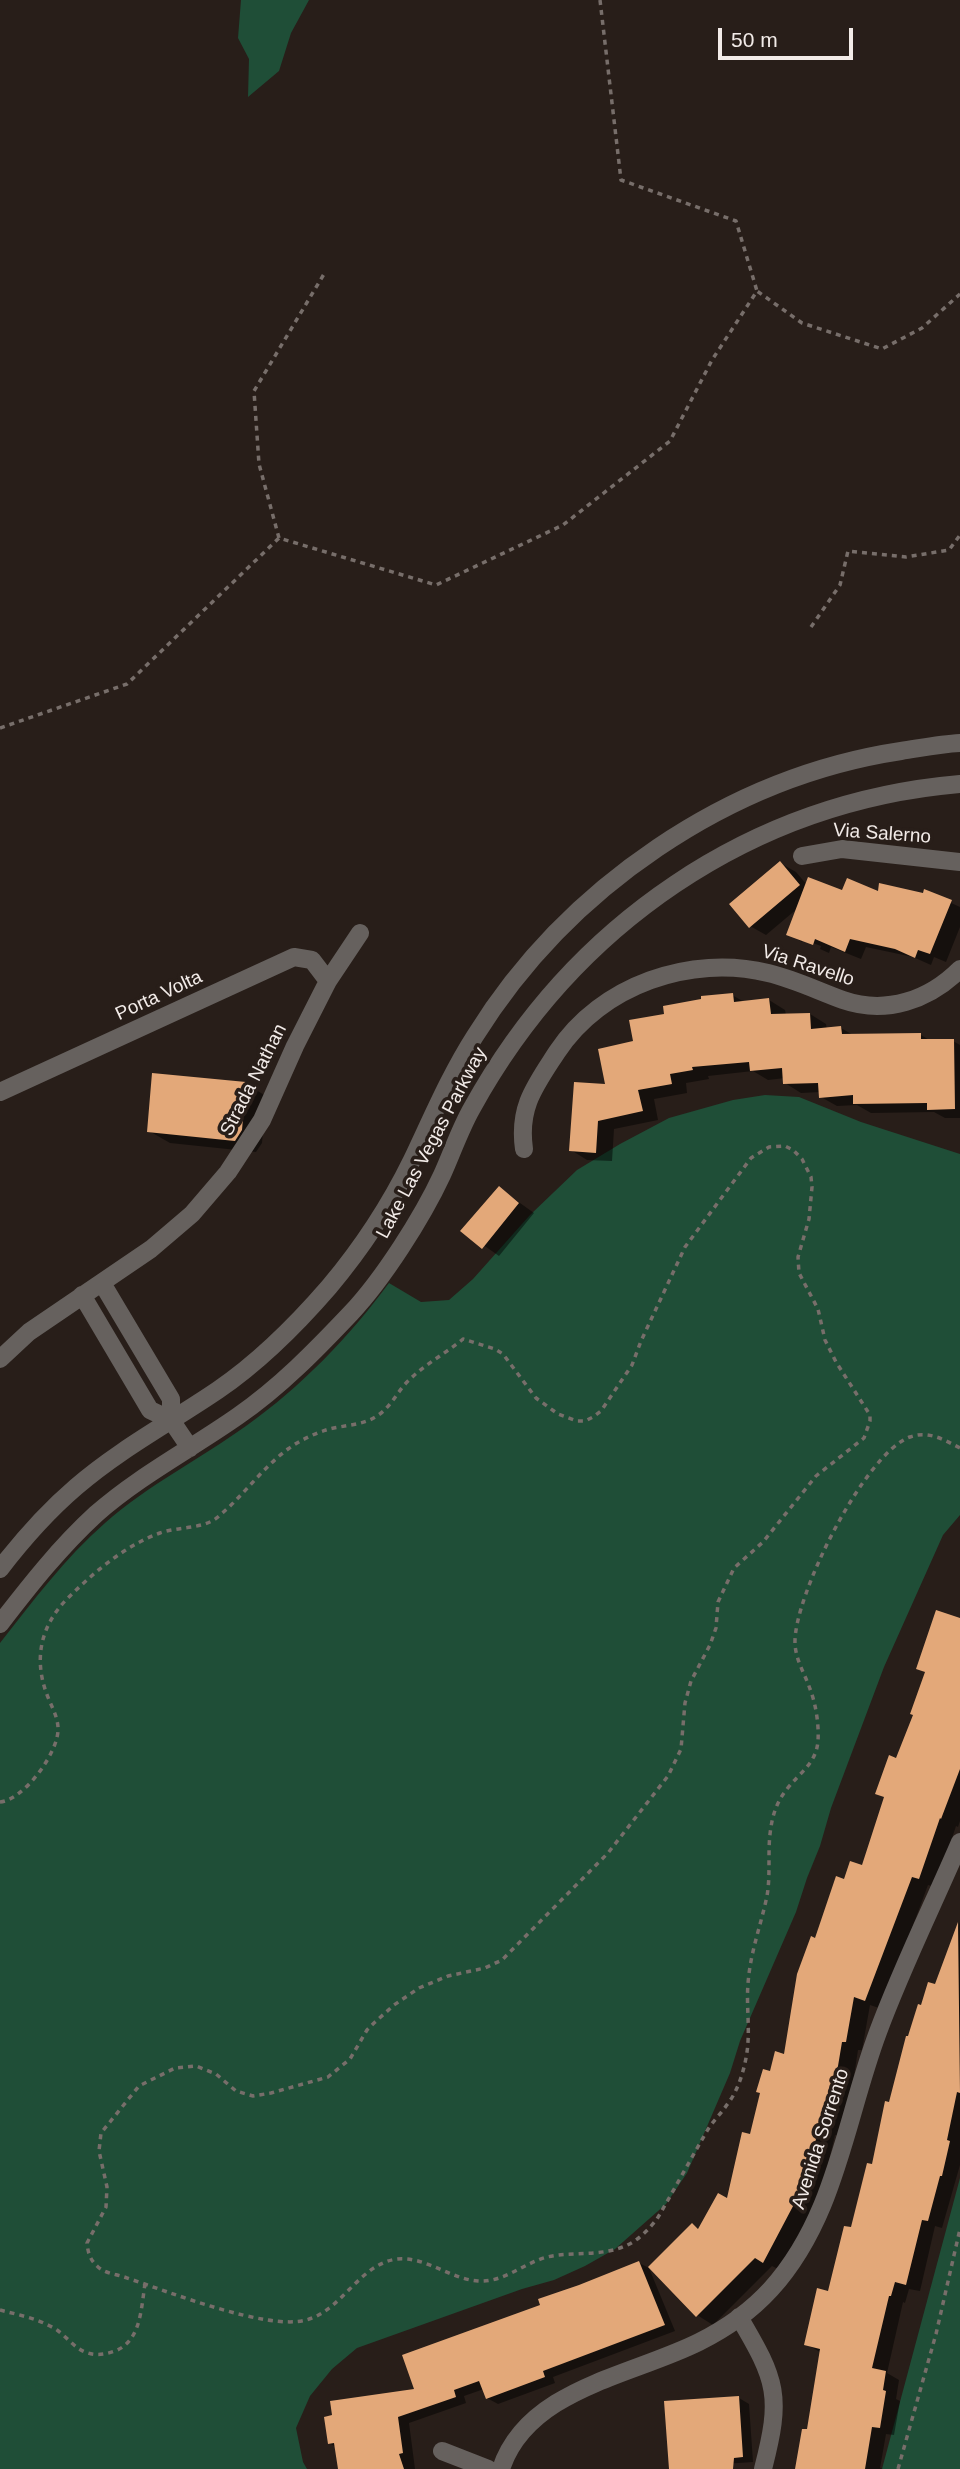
<!DOCTYPE html>
<html>
<head>
<meta charset="utf-8">
<style>
	body { margin:0 }
	#map { position:relative; width:960px; height:2469px; overflow:hidden; background:#281e19; font-family:Helvetica,sans-serif }
	canvas { display:block }
	.scale { position:absolute; left:718px; top:28px; width:135px; height:32px; box-sizing:border-box; border:4px solid #f2ebe8; border-top:0; padding-left:9px; font-size:21px; line-height:24px; white-space:nowrap; color:#f2ebe8; -webkit-text-stroke:5px #281e19; paint-order:stroke }
</style>
</head>
<body>
<div id="map">
<canvas width="960" height="2469"></canvas>
<div class="scale">50 m</div>
</div>
<script>
const g = document.querySelector('canvas').getContext('2d');
g.lineJoin = 'round';
function paint(path, color) {
  g.fillStyle = color;
  g.fill(path, 'evenodd');
}
function stroke(path, color, width, dash) {
  g.strokeStyle = color;
  g.lineWidth = width;
  g.lineCap = dash ? 'butt' : 'round';
  g.setLineDash(dash || []);
  g.stroke(path);
}
function drawText(font, color, halo, rows, align = 'center') {
  g.font = font + ' Helvetica,sans-serif';
  g.lineWidth = 7;
  g.setLineDash([]);
  g.textBaseline = 'middle';
  g.strokeStyle = halo;
  g.fillStyle = color;
  for (const [text, x, y, turn = 0] of rows) {
    g.save();
    g.translate(x, y);
    g.rotate((+turn || 0) * Math.PI / 180);
    g.textAlign = isNaN(turn) ? turn : align;
    if (halo) g.strokeText(text, 0, 0);
    g.fillText(text, 0, 0);
    g.restore();
  }
}
paint(new Path2D(`
	M241 0H309L291 33 279 71 248 97 249 59 238 38Z
	M765 1095 799 1097 861 1122 960 1154V1515L943 1535 884 1667 831 1808 820 1846 807 1878 796 1912 740 2041 730 2073 687 2173 666 2204 615 2249 585 2266 554 2280 522 2289 357 2348 332 2369 310 2396 296 2428 303 2462 307 2469H0V1643C33 1601 65 1558 105 1523 148 1485 200 1459 246 1426 301 1387 349 1337 389 1283L421 1302 449 1300 473 1279 530 1215 577 1170 620 1144 669 1118 733 1100Z
	M960 2178V2469H882Z`), '#1f4e37');
paint(new Path2D(`
	M780 863 796 872 807 885 843 892 924 895 925 891 960 907V927L946 962 934 957 931 965 913 957 866 947 861 959 831 947 829 953 820 949 821 946 802 939V942L788 934 798 908 766 935 750 926Z
	M732 995 746 1003 769 1000 785 1010 786 1015 810 1014 826 1024 827 1030 841 1028 853 1035H921L931 1041H953L960 1045V1118H945L934 1112 871 1113 857 1105 837 1106 821 1097 820 1092 801 1093 785 1083V1078L768 1080 753 1071 708 1076 709 1079 686 1083 687 1093 654 1099 658 1120 614 1129 612 1161 587 1160 571 1150 635 1043 666 1015Z
	M246 1084 266 1096 262 1143 256 1152 170 1143 149 1131Z
	M499 1188 534 1213 499 1256 462 1230Z
	M960 1619V1821L958 1827 956 1826 936 1887 928 1885 882 2009 870 2005 862 2050H858L854 2076 838 2136 835 2135 820 2199 780 2270 772 2266 713 2325 697 2315 693 2225 700 2230 728 2200 752 2136 771 2073 785 2056 816 1940 845 1881 863 1867 886 1798 877 1793 897 1760 915 1714 926 1673 918 1668Z
	M960 1922V2165L942 2228 935 2226 920 2291 909 2289 905 2303 903 2302 887 2373 899 2380 896 2399 900 2401 894 2435 886 2434 880 2468 883 2469H797L808 2432 820 2352 806 2344 830 2293 852 2229 922 2007 936 1986Z
	M639 2263 649 2268 675 2331 553 2377 555 2383 498 2404 487 2398 484 2389 464 2396 466 2403 409 2423 415 2469H355L336 2447 329 2443 416 2390 542 2306Z
	M739 2398 749 2404 753 2462 680 2467Z`), '#0007');
paint(new Path2D(`
	M780 861 800 885 749 928 729 904Z
	M808 877 842 890 847 878 878 891 879 883 923 893 924 889 952 900 930 954 918 950 915 958 895 949 850 939 845 952 815 939 813 945 786 935Z
	M733 993 734 1002 769 998 771 1014 810 1013 811 1029 841 1026 842 1034 921 1033V1039H954L955 1109 927 1110V1103L853 1104V1095L819 1098 818 1083 783 1084 782 1068 750 1071 749 1062 692 1067 693 1070 670 1074 672 1084 638 1090 643 1111 598 1121 596 1153 569 1151 574 1082 605 1084 598 1049 633 1041 629 1020 664 1014 663 1006 701 999V996Z
	M152 1073 246 1082 242 1130 235 1141 147 1132Z
	M499 1186 519 1203 482 1249 460 1231Z
	M936 1610 960 1618V1769L941 1819 940 1818 919 1879 912 1877 865 2001 854 1997 846 2042H842L838 2066 821 2128 819 2127 803 2191H801L763 2263 755 2258 696 2317 648 2267 692 2223 698 2229 718 2193 727 2198 742 2132 750 2134 760 2093 756 2092 763 2069 770 2071 775 2051 784 2054 797 1974 811 1936 815 1938 836 1876 844 1879 850 1861 862 1865 884 1797 875 1794 889 1755 896 1758 913 1715 910 1714 925 1672 916 1669Z
	M958 1922 960 2093 957 2092 947 2140 950 2141 942 2176H940L928 2221 922 2220 906 2285 895 2282 891 2296H889L872 2368 886 2371 883 2390 886 2391 880 2428 872 2427 865 2469H795L802 2429H807L820 2349 804 2345 817 2288 828 2291 844 2226 851 2227 867 2163 872 2164 885 2101 889 2102 906 2036H908L918 2004 921 2005 928 1982 935 1984Z
	M639 2261 665 2325 543 2371 545 2377 486 2399 479 2381 454 2390 456 2397 398 2417 403 2453 399 2454 404 2469H338L334 2443 328 2444 324 2417 332 2415 330 2401 414 2389 402 2355 540 2305 538 2299 579 2285Z
	M739 2396 743 2457 734 2458 733 2469H669L664 2401Z`), '#e3a879');
stroke(new Path2D(`
	M600 0 621 180 736 221 757 291
	M279 538 259 464 254 391 324 274
	M811 627 840 585 848 551 906 557 949 550 960 535
	M0 728 127 684 279 538 436 585 563 525 670 441 712 360 757 291 802 323 882 349 922 328 960 294
	M0 1802C24 1800 60 1751 58 1727 57 1714 50 1704 46 1692 34 1658 41 1626 66 1600 93 1573 124 1546 160 1533 177 1527 196 1529 212 1521 218 1518 223 1512 228 1508 249 1488 265 1466 288 1449 299 1441 313 1434 326 1430 342 1425 362 1426 377 1416 391 1407 397 1392 408 1381 425 1364 445 1354 463 1339L495 1349 503 1354 536 1398 558 1414 577 1421H585L593 1417 601 1411 632 1365 641 1341 685 1247 751 1158 769 1147 785 1146 793 1150 802 1159 811 1177 812 1187 809 1219 798 1257 799 1273 818 1309 825 1340 836 1362 870 1415V1421L864 1438 816 1476 763 1542 734 1568 718 1602 716 1628 710 1645 691 1681 685 1703 681 1749 668 1776 608 1853 502 1960 485 1968 448 1976 419 1988 394 2005 374 2023 367 2030 350 2059 328 2077 271 2093 253 2096 236 2091 216 2074 196 2066 175 2068 139 2086 101 2133 99 2151 107 2187 106 2207 87 2243C88 2253 90 2260 98 2267 106 2274 117 2274 127 2278 167 2291 267 2331 306 2320 342 2311 359 2264 397 2259 425 2256 450 2279 478 2281 503 2283 524 2263 547 2257 573 2251 600 2257 625 2246 638 2241 649 2229 657 2219 674 2190 690 2160 707 2131 712 2122 720 2115 726 2106 737 2093 743 2074 746 2058 751 2033 746 2008 748 1984 750 1953 761 1925 767 1896 771 1873 767 1850 771 1827 773 1813 778 1800 787 1789 800 1772 816 1764 818 1741 819 1725 816 1704 810 1689 805 1674 796 1661 795 1644 793 1597 865 1453 910 1437 929 1430 944 1440 960 1448
	M0 2310C19 2315 40 2319 57 2330 67 2337 76 2350 88 2353 97 2356 107 2354 115 2351 141 2341 141 2309 145 2284
	M898 2469 936 2334 960 2229`), '#776e6a', 3.5, [5, 5]);
stroke(new Path2D(`
	M802 856 842 849 960 862
	M0 1092 294 957 312 960 328 981
	M524 1149C518 1107 535 1086 557 1052 601 985 691 954 768 973 794 979 818 991 843 1000 886 1015 929 1000 960 969
	M102 1283 171 1399V1420L190 1448
	M82 1295 150 1410 171 1420
	M0 1359 29 1332 151 1249 192 1214 228 1172 262 1120 295 1046 328 981 360 933
	M0 1569C23 1539 48 1511 76 1487 120 1449 171 1422 218 1390 259 1362 297 1324 329 1287 361 1249 390 1205 412 1160 432 1118 450 1075 475 1036 567 888 728 777 901 751 921 748 940 744 960 743
	M0 1624C30 1585 60 1547 96 1514 139 1476 191 1449 238 1416 280 1387 316 1350 351 1313 383 1279 422 1218 442 1175 452 1153 460 1129 472 1108 573 925 750 802 960 784
	M739 2317C777 2381 782 2396 763 2469
	M442 2451 488 2469
	M501 2469C527 2389 631 2376 699 2342 725 2329 751 2311 771 2289 836 2217 845 2120 878 2032 902 1967 933 1905 960 1842`), '#66615e', 18);
drawText('19px', '#f2ebe8', '#281e19', [
	["Via Salerno",882,834,4],
	["Via Ravello",808,966,18],
	["Porta Volta",159,996,-25],
	["Strada Nathan",254,1080,-63],
	["Lake Las Vegas Parkway",432,1143,-62],
	["Avenida Sorrento",821,2139,-72]
]);
</script>
</body>
</html>
